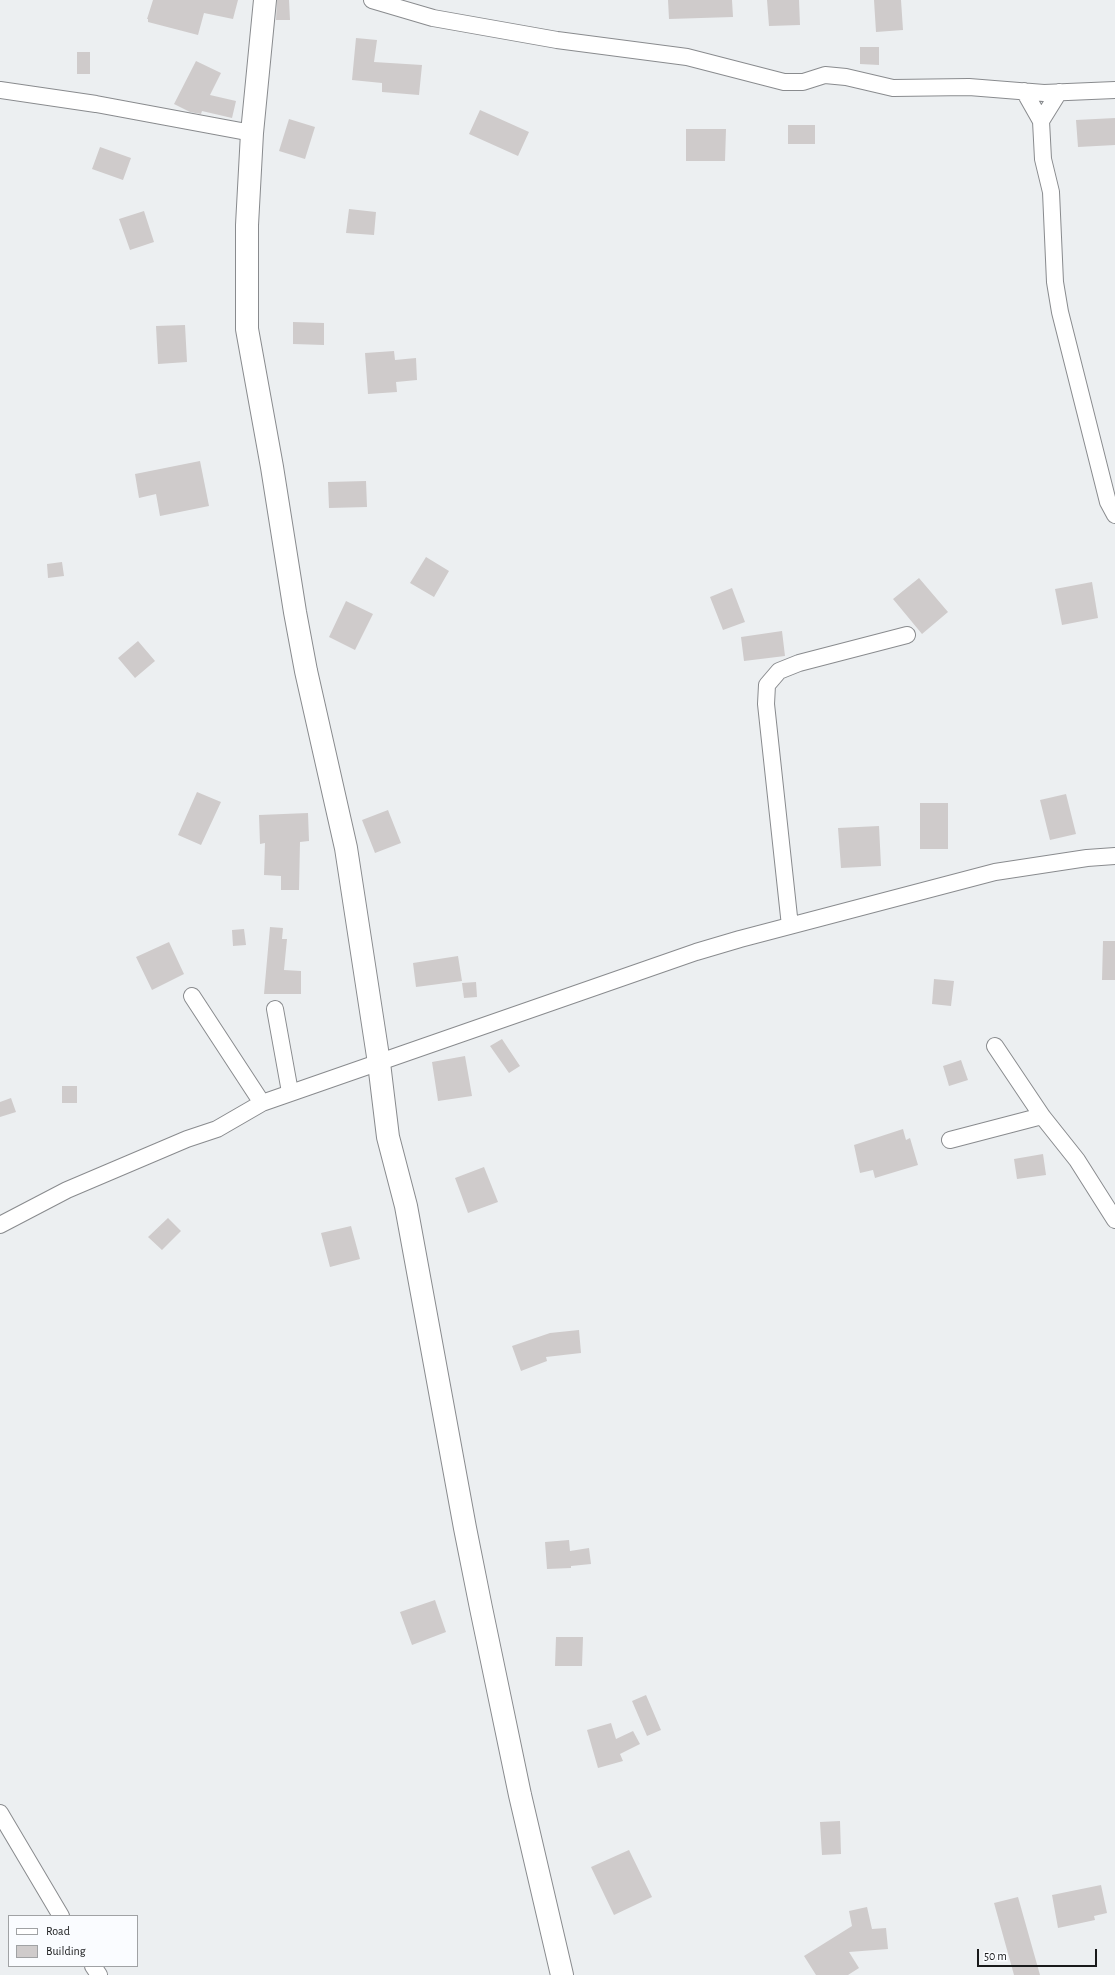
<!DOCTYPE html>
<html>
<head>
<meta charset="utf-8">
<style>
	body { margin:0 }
	#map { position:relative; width:1115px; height:1975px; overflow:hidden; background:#eceff1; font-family:"Alegreya Sans",sans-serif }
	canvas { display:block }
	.legend { position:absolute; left:8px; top:1915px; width:130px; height:52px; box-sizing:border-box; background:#fafcff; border:1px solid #a0a2a4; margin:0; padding:5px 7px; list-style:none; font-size:12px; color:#191a1b }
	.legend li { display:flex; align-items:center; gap:8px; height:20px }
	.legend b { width:20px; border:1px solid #a0a2a4 }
	.scale { position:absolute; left:977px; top:1949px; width:120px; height:18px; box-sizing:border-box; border:2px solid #191a1b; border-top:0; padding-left:5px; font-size:12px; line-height:14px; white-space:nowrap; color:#191a1b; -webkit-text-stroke:3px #fafcff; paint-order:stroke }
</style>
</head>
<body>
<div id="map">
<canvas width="1115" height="1975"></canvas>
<ul class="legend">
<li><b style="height:5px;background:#fff"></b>Road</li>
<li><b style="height:11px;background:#cfcbcb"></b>Building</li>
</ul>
<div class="scale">50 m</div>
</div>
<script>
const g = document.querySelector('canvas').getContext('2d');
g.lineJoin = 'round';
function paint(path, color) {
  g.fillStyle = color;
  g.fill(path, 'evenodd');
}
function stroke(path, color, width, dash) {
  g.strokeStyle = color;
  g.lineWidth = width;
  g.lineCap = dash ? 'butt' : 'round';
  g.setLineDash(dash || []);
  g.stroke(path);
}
paint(new Path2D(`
	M153 0H238L233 19 204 13 198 35 148 22V19H147Z
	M277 0H289L290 20H276Z
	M668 0H732L733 17 669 19Z
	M767 0H799L800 25 769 26Z
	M874 0H901L903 30 876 32Z
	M356 38 377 40 374 62 422 65 419 95 382 92V83L352 80Z
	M860 47H879V65L860 64Z
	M77 52H90V74H77Z
	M196 61 221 73 210 95 236 101 232 118 202 111 201 114 190 112 174 104Z
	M480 110 529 132 518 156 469 134Z
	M1115 118V145L1078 147 1076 120Z
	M289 119 315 127 305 159 279 151Z
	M788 125H815V144H788Z
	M686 129H726L725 161H686Z
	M100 147 131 158 123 180 92 169Z
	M349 209 376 212 374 235 346 233Z
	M144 211 154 242 130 250 119 219Z
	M293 322 324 323V345L293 344Z
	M185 325 187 362 158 364 156 326Z
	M394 351 395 360 416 358 417 380 396 382 397 392 368 394 365 353Z
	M200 461 209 506 160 516 156 494 139 498 135 474Z
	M366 481 367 507 329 508 328 482Z
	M426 557 449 571 434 597 410 583Z
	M62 562 64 576 48 578 47 564Z
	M919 578 948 612 922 634 893 599Z
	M1092 582 1098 618 1062 625 1055 589Z
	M732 588 745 622 723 630 710 597Z
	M346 601 373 614 355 650 329 637Z
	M782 631 785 656 744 661 741 637Z
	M138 641 155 661 135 678 118 658Z
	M197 792 221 802 201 845 178 835Z
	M1066 794 1076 834 1050 840 1040 800Z
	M920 803H948V849H920Z
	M388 810 401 843 375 853 362 820Z
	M308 813 309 841 300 842 299 890H281V876L264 875 265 843 260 844 259 815Z
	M879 826 881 866 841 868 838 828Z
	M270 927 283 928 282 939H287L284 970 301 971V994H264Z
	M244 929 246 945 233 946 232 930Z
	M1103 941H1115V980H1102Z
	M169 942 184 974 152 990 136 957Z
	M458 956 462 981 416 987 413 963Z
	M934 979 954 981 951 1006 932 1004Z
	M476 982 477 997 464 998 462 983Z
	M502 1039 520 1066 509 1073 490 1046Z
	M465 1056 472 1096 438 1101 432 1062Z
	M961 1060 968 1080 949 1086 943 1066Z
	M62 1086H77V1103H62Z
	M11 1098 16 1112 0 1117V1102Z
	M903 1129 906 1140 910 1138 918 1165 875 1178 873 1170 860 1173 854 1145Z
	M1043 1154 1046 1175 1017 1179 1014 1159Z
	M484 1167 498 1202 468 1213 455 1178Z
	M168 1218 181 1231 162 1250 148 1237Z
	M351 1226 360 1259 330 1267 321 1233Z
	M579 1330 581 1353 546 1357 547 1361 521 1371 512 1346 550 1333Z
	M569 1540 570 1551 589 1548 591 1564 571 1566V1568L547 1569 545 1542Z
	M435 1600 446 1632 412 1645 400 1612Z
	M556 1637H583L582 1666H555Z
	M646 1695 661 1730 647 1736 632 1701Z
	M611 1723 616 1739 633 1731 640 1744 620 1754 623 1761 598 1768 587 1730Z
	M840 1821 841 1854 822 1855 820 1822Z
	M629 1850 652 1897 614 1915 591 1867Z
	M1101 1885 1107 1913 1094 1916 1095 1920 1058 1928 1052 1895Z
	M1018 1897 1040 1975H1014L994 1903Z
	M867 1907 872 1929 886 1928 888 1949 849 1952 859 1968 848 1975H816L804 1956 852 1926 849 1911Z`), '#cfcbcb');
const street = new Path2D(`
	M372 0 433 18 557 40 687 57 784 82H803L825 75 846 77 893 88 969 87 1044 93 1115 90
	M0 90 96 104 252 133
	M1024 91 1041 121 1043 159 1051 192 1055 282 1060 312 1108 502 1115 515
	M1041 121 1059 92
	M790 926 766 704 767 685 779 671 799 663 907 635
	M192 996 262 1103
	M275 1009 290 1092
	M995 1046 1042 1116 1077 1160 1115 1220
	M950 1140 1042 1116
	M0 1225 67 1190 187 1139 217 1129 262 1103 696 952 740 939 995 872 1087 858 1115 856
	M0 1813 61 1916
	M93 1966 99 1975`);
const secondary = new Path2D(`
	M265 0 252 133 247 225V329L272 467 295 612 306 671 346 848 379 1063 388 1137 406 1206 465 1528 481 1608 520 1795 562 1975`);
stroke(street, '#898b8e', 18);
stroke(secondary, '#898b8e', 24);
stroke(street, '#fff', 16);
stroke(secondary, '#fff', 22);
</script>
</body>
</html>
